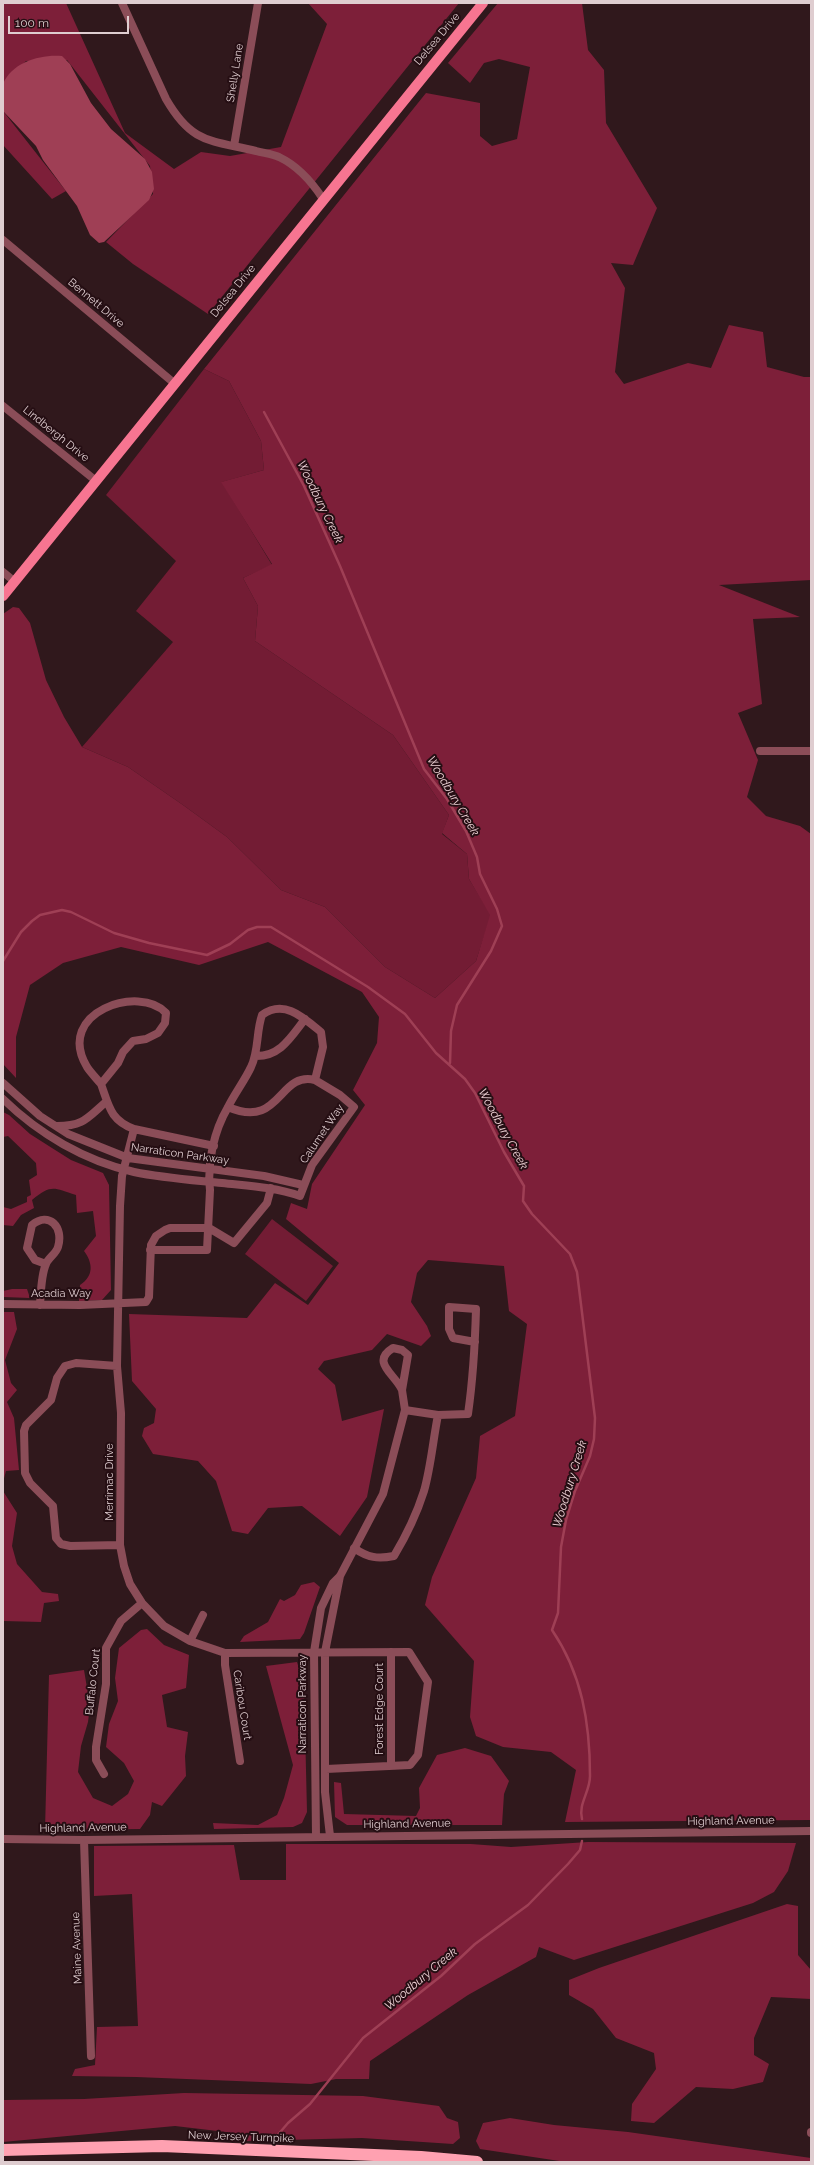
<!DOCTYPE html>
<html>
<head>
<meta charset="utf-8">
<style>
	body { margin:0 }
	#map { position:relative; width:814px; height:2165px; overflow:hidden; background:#30181c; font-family:Raleway,sans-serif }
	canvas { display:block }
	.frame { position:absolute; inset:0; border:4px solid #dfcdd0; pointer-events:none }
	.scale { position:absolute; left:8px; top:16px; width:121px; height:18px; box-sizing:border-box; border:2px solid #dfcdd0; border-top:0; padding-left:5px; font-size:12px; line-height:14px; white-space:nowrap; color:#dfcdd0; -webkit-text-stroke:3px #250e13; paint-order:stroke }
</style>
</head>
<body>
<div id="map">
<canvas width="814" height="2165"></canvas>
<div class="frame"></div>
<div class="scale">100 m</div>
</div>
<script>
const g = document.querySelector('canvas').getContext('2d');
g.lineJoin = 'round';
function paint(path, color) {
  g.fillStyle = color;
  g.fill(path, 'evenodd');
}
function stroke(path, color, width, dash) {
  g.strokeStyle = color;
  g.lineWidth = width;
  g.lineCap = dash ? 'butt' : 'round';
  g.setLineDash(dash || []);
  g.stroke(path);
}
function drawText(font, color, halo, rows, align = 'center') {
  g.font = font + ' Raleway,sans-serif';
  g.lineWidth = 4;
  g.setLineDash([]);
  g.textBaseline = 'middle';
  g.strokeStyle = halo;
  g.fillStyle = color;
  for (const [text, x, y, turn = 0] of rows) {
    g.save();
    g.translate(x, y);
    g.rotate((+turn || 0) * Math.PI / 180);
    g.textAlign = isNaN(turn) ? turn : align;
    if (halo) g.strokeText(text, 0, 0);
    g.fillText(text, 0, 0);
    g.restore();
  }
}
paint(new Path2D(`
	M204 369 229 381 261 441 264 470 222 482 272 565 243 578 258 606 255 641 393 735 449 815 442 834 467 854 469 879 491 915 476 961 435 998 385 967 325 907 281 890 227 837 183 805 128 767 82 747 173 642 136 611 176 561 106 495Z
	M272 1219 333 1266 306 1301 245 1254Z`), '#731c34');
paint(new Path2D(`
	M3 3H66L125 133 174 169 201 152 230 156 281 147 327 24 308 3H459L208 314 133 264 106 242 153 194 150 166 67 60 26 61 3 86Z
	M498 3H582L588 50 604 70 606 123 657 208 633 265 611 263 625 288 615 372 624 384 688 363 711 368 729 325 763 332 767 367 804 377H811V580L719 585 800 617 753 619 762 704 738 713 758 760 747 797 766 816 800 826 811 834V1820L565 1822 576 1770 551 1752 503 1747 476 1736 470 1717 474 1661 425 1605 432 1577 476 1478 480 1436 515 1416 527 1324 509 1311 504 1266 428 1260 417 1273 411 1302 427 1326 431 1336 421 1346 387 1334 372 1350 324 1361 318 1369 335 1385 342 1421 384 1409 367 1497 340 1536 302 1506 268 1508 248 1534 232 1531 216 1481 198 1461 153 1454 142 1436 144 1428 154 1423 156 1409 132 1381 129 1314 247 1318 275 1283 308 1305 339 1263 286 1219 291 1203 307 1209 312 1184 365 1105 353 1090 377 1043 379 1017 362 992 268 942 199 965 121 947 63 963 30 985 16 1037V1078L3 1064V614L13 607 19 608 30 623 46 680 64 717 82 747 128 767 183 805 227 837 281 890 325 907 385 967 435 998 476 961 490 915 469 879 467 854 442 833 449 815 393 735 255 641 258 606 243 578 272 564 221 482 264 470 261 441 229 381 204 369 426 93 480 103V136L492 146 517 139 530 67 499 59 484 63 470 83 448 63Z
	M3 111 66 191 52 199 3 145Z
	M3 1112 9 1115 30 1134 52 1148 71 1160 103 1173 109 1185 111 1290 102 1300 79 1301 80 1285C94 1276 93 1263 84 1251L96 1236 93 1211 77 1213 76 1195C53 1188 52 1184 32 1200L34 1208 21 1215 13 1226 3 1225V1207L11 1209 27 1202V1197L31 1195 29 1180 37 1175 36 1163 8 1136 3 1137Z
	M12 1289H27L30 1298 3 1297V1291Z
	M3 1312H14L17 1329 5 1360 11 1383 17 1390 7 1402 14 1418 19 1470 6 1471 3 1482Z
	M3 1491 17 1513 12 1546 17 1564 42 1592 58 1594 59 1601 44 1603 41 1622 3 1621Z
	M314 1582 320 1587 304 1633 300 1639 240 1642 244 1636 268 1622 280 1599 284 1601 295 1595 301 1585Z
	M147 1629 164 1645 189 1655 186 1688 162 1695 167 1727 188 1732 185 1756 186 1776 162 1806 152 1802 150 1815 140 1829 45 1830 49 1675 84 1670 90 1706 88 1722 81 1746 78 1772 93 1798 112 1806 128 1794 134 1781 124 1763 106 1747 109 1724 118 1701 115 1678 119 1648 141 1630Z
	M297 1662 304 1685 307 1812 302 1823 293 1827 214 1829 213 1823 258 1825 277 1815 284 1798 293 1765 266 1666Z
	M465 1748 491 1756 509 1781 504 1794 502 1825H347L335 1817 334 1782 341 1783 344 1814 416 1816 420 1808 419 1788 437 1755Z
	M588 1842 796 1843 788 1871 774 1892 753 1903 574 1960 539 1947 536 1957 468 1995 370 2061 369 2079H336L311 2084 136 2077 72 2076 75 2069 95 2065 97 2027 138 2026 132 1894 94 1896V1846L234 1845 240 1880H286V1844H471L511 1847Z
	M787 1904 798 1906V1955L811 1970V1999L771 1997 754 2038V2055L769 2064 763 2082 733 2089 696 2087 654 2123 631 2121 632 2104 656 2069 654 2053 616 2038 593 2009 569 1995V1980L599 1968Z
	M184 2093 363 2096 439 2106 447 2118 458 2122 460 2138 453 2144 362 2138 245 2141 226 2132 175 2126 3 2142V2100L84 2099Z
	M510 2118 554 2125 628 2132 811 2158V2162H566L480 2149 476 2141 483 2123Z`), '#7d1f39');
paint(new Path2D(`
	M62 56 70 64 91 103 111 129 145 159 152 172 154 189 149 200 104 242 99 243 90 235 77 206 43 160 36 146 3 111C3 103 1 91 3 84 12 62 41 54 62 56Z`), '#9f3f55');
stroke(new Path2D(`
	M264 412 304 486 340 566 424 769 447 799 466 831 477 857 480 874 497 909 502 926 491 951 457 1005 451 1031 450 1063
	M3 961 21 932 32 921 40 915 62 910 71 912 114 933 149 943 207 955 230 944 248 930 257 927H271L368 987 405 1014 436 1053 465 1079 475 1093 504 1152 524 1186 523 1201 532 1214 570 1254 577 1272 595 1418 594 1439 590 1456 575 1491 566 1520 561 1547 558 1613 552 1630C582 1674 590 1723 590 1776 590 1792 578 1804 582 1819
	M276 2137 288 2123 310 2104 363 2038 441 1976 475 1944 528 1905 568 1864 580 1850 582 1841`), '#9f3f55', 2.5);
stroke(new Path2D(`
	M122 3 166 99C192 144 210 140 256 151 263 153 272 154 279 157 298 166 312 182 323 199
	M234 146 258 3
	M3 240 174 383
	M3 406 95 480
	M3 572 14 581
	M760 751H811
	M255 1056C280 1057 291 1037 305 1019
	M3 1083 40 1116 68 1134 128 1158 264 1176 303 1185
	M101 1084C96 1078 91 1073 87 1067 54 1012 140 984 166 1013L165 1023 158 1033 146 1039 133 1041 123 1052 118 1063 101 1084C109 1106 110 1120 134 1129L214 1146
	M3 1099C39 1134 85 1161 134 1172 163 1178 193 1180 222 1183 249 1186 274 1187 300 1196L312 1165 354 1107 340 1095 315 1080 323 1047 321 1032C303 1017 284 999 262 1015 256 1032 259 1051 251 1067 245 1080 235 1093 228 1107 214 1131 207 1162 210 1190L207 1250H150
	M228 1107C281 1130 278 1071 315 1080
	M57 1126C84 1126 87 1118 107 1101
	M134 1129 122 1176 120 1206 117 1366 121 1413 120 1545 124 1566 130 1584 142 1603 164 1626 190 1641 225 1653 409 1652 428 1682 418 1755 410 1765 326 1769
	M3 1304 80 1305 146 1302 149 1297 151 1245 156 1236 165 1230 170 1228H209L234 1243 267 1203 271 1188
	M40 1305C41 1292 41 1275 46 1264 48 1258 56 1254 58 1247 64 1227 49 1211 32 1225L27 1248 35 1260 46 1264
	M117 1366 76 1363 65 1366 57 1378 51 1400 26 1425 24 1431 25 1473 30 1483 53 1506 56 1538 61 1544 70 1546 120 1545
	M438 1415 468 1414C473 1379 475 1345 476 1309L449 1307V1329L453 1338 475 1342
	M354 1548C368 1558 378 1559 394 1556 406 1536 417 1513 424 1491 431 1466 433 1440 438 1415L405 1410
	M190 1641 203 1615
	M391 1652V1765
	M225 1653V1665L240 1761
	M104 1774 96 1760V1747L106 1684V1648L121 1621 142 1603
	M330 1836 325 1792V1652L340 1576
	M316 1837 314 1652 321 1608 333 1583 340 1576 383 1494 405 1410 402 1390 408 1355 402 1350 393 1348C370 1362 395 1374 402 1390
	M3 1839 84 1840 811 1831
	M84 1840 91 2056
	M811 2133V2132`), '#8b4d58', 8);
stroke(new Path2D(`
	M3 596 483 3`), '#f77591', 10);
stroke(new Path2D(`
	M3 2150 162 2146 421 2157 477 2162`), '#ffa1b1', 12);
drawText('11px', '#dfcdd0', '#250e13', [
	["Delsea Drive",437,39,-50],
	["Shelly Lane",235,73,-81],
	["Delsea Drive",233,291,-51],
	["Bennett Drive",96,303,40],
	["Lindbergh Drive",56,434,39],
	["Calumet Way",322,1134,-56],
	["Narraticon Parkway",180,1154,8],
	["Acadia Way",61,1294],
	["Merrimac Drive",110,1482,-90],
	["Buffalo Court",93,1682,-84],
	["Narraticon Parkway",303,1704,-90],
	["Caribou Court",242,1705,81],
	["Forest Edge Court",380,1709,-90],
	["Highland Avenue",731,1821,-1],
	["Highland Avenue",407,1824,-1],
	["Highland Avenue",83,1828,-1],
	["Maine Avenue",77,1948,-92],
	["New Jersey Turnpike",241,2137,2]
]);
drawText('italic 12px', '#f0d4d8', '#250e13', [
	["Woodbury Creek",320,502,64],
	["Woodbury Creek",453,796,59],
	["Woodbury Creek",503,1129,61],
	["Woodbury Creek",570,1484,-73],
	["Woodbury Creek",421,1979,-40]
]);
</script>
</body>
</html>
